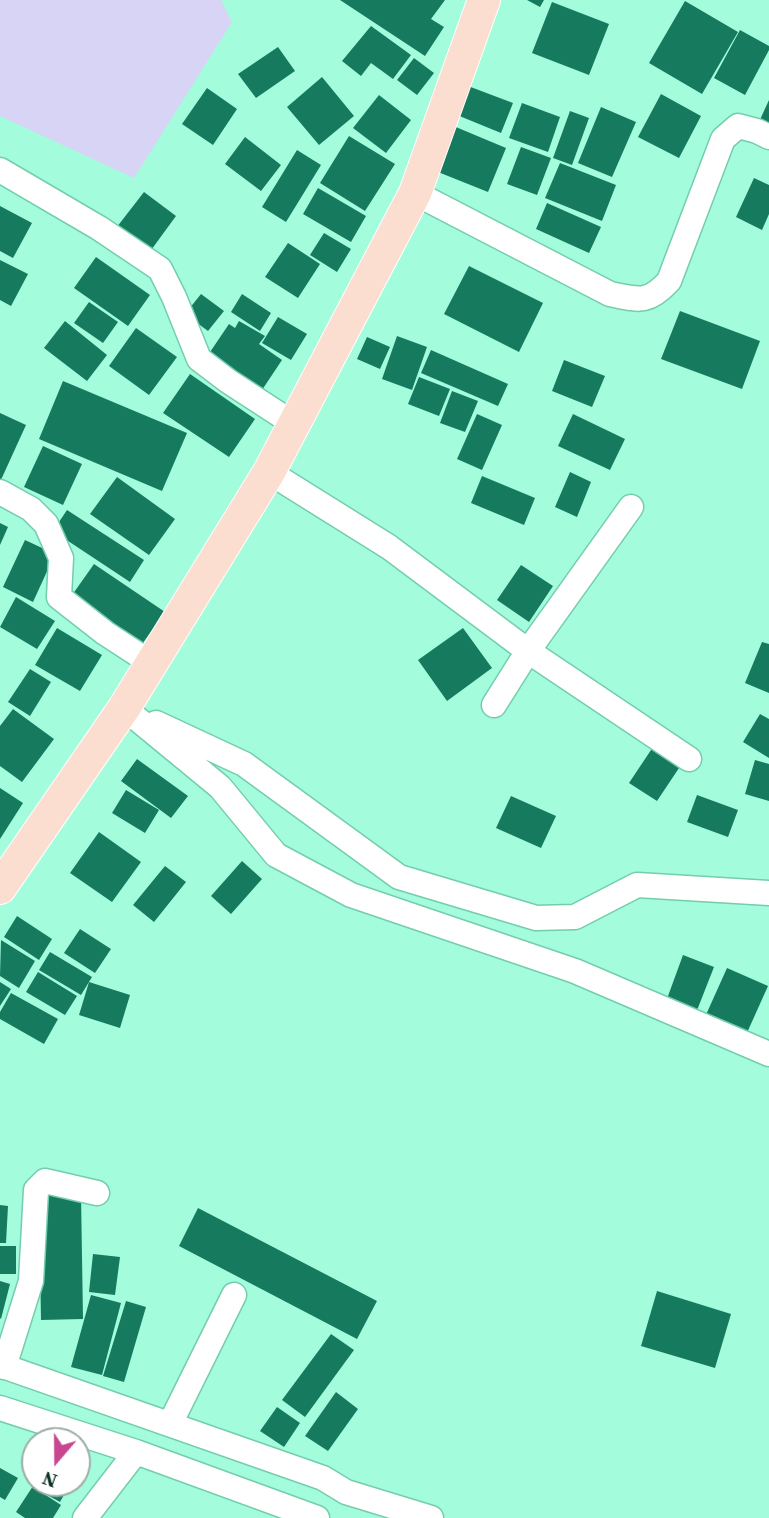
<!DOCTYPE html>
<html>
<head>
<meta charset="utf-8">
<style>
	body { margin:0 }
	#map { position:relative; width:769px; height:1518px; overflow:hidden; background:#a3fcdb; font-family:"Source Serif 4",serif }
	canvas { display:block }
	.north { position:absolute; left:21px; top:1427px; width:70px; height:70px; box-sizing:border-box; background:#fff; border:2px solid #9dada8; border-radius:50%; rotate:200deg; font-size:19px; font-weight:700; line-height:28px; text-align:center; color:#0b3226 }
	.north::after { content:''; display:block; margin:auto; width:24px; height:32px; background:#c84790; clip-path:polygon(50% 0,100% 100%,50% 72%,0 100%) }
</style>
</head>
<body>
<div id="map">
<canvas width="769" height="1518"></canvas>
<div class="north">N</div>
</div>
<script>
const g = document.querySelector('canvas').getContext('2d');
g.lineJoin = 'round';
function paint(path, color) {
  g.fillStyle = color;
  g.fill(path, 'evenodd');
}
function stroke(path, color, width, dash) {
  g.strokeStyle = color;
  g.lineWidth = width;
  g.lineCap = dash ? 'butt' : 'round';
  g.setLineDash(dash || []);
  g.stroke(path);
}
paint(new Path2D(`
	M0 0H221L232 22 134 178 0 116Z`), '#d7d4f6');
paint(new Path2D(`
	M340 0H445L431 19 444 27 425 56Z
	M527 0H544L540 7Z
	M685 1 738 32 702 94 649 63Z
	M552 2 609 24 589 75 532 53Z
	M371 26 411 55 393 79 371 63 361 76 342 61Z
	M740 30 769 46V50L745 95 714 78Z
	M278 47 295 71 256 98 238 74Z
	M414 58 434 73 417 95 397 80Z
	M322 77 354 116 319 145 287 107Z
	M468 86 513 103 501 133 457 115Z
	M207 88 237 109 213 145 182 124Z
	M661 94 701 116 679 158 638 137Z
	M379 95 411 120 386 153 353 128Z
	M769 100V130L758 124Z
	M522 103 560 117 548 152 509 138Z
	M601 107 636 122 612 177 578 163Z
	M570 111 589 118 572 165 553 158Z
	M451 125 506 148 488 192 433 170Z
	M349 136 395 164 365 211 320 183Z
	M245 137 281 165 261 191 225 164Z
	M521 147 551 158 537 195 507 184Z
	M297 150 321 165 286 222 262 207Z
	M560 163 616 185 602 221 545 198Z
	M754 178 769 185V214L762 230 736 217Z
	M318 188 366 216 351 242 303 214Z
	M144 192 176 216 146 257 113 232Z
	M547 203 601 227 589 253 536 229Z
	M0 206 32 223 13 258 0 251Z
	M324 233 351 249 337 272 310 255Z
	M288 243 320 264 298 298 265 277Z
	M96 257 150 295 128 326 74 288Z
	M0 260 28 274 11 306 0 300Z
	M469 266 543 303 519 352 444 314Z
	M201 294 224 311 208 331 185 314Z
	M242 294 271 313 260 331 231 312Z
	M89 302 118 322 103 343 74 323Z
	M680 311 760 341 742 389 661 359Z
	M278 317 307 334 291 360 262 343Z
	M65 321 107 355 87 381 44 348Z
	M239 321 265 336 259 344 282 360 258 396 204 361 229 324 235 328Z
	M136 328 177 357 149 395 109 366Z
	M397 336 427 347 412 390 382 379Z
	M367 337 390 347 380 369 357 359Z
	M431 350 508 384 498 406 421 373Z
	M564 360 605 376 592 407 552 391Z
	M190 374 255 419 229 457 163 413Z
	M419 377 450 389 439 416 408 404Z
	M63 381 187 433 162 491 39 439Z
	M452 391 478 401 465 432 440 423Z
	M0 413 26 425 0 482Z
	M477 414 502 425 482 470 457 459Z
	M573 414 625 439 610 470 558 446Z
	M43 446 82 464 63 505 24 487Z
	M570 472 591 482 577 517 555 507Z
	M482 476 535 498 524 525 471 503Z
	M117 477 175 519 149 555 90 514Z
	M67 510 144 560 130 582 53 531Z
	M0 523 8 527 0 545Z
	M25 540 55 554 33 602 3 587Z
	M94 564 165 612 140 647 70 598Z
	M521 565 553 586 529 622 497 600Z
	M16 597 55 621 37 649 0 627Z
	M57 628 102 655 80 691 35 665Z
	M463 628 492 668 447 701 418 660Z
	M762 642 769 644V693L745 683Z
	M30 669 51 682 30 716 8 702Z
	M13 709 54 739 22 782 0 766V726Z
	M760 714 769 719V758L743 742Z
	M655 744 683 762 657 801 629 783Z
	M137 759 188 796 171 818 121 781Z
	M755 760 769 764V801L745 794Z
	M0 788 23 803 0 839Z
	M126 790 159 810 145 833 112 813Z
	M697 795 738 810 728 837 687 822Z
	M511 796 556 816 541 848 496 828Z
	M99 832 141 862 112 902 70 873Z
	M242 861 262 879 231 914 211 896Z
	M165 866 186 882 154 922 133 905Z
	M17 916 52 939 39 960 4 937Z
	M80 929 111 949 95 973 64 953Z
	M1 940 35 961 19 988 0 976Z
	M50 952 92 977 81 995 39 970Z
	M683 955 714 967 694 1018 664 1007Z
	M727 968 768 986 746 1035 705 1017Z
	M38 972 77 996 65 1015 26 992Z
	M0 982 11 989 0 1006Z
	M89 982 130 995 120 1028 79 1015Z
	M11 993 58 1019 44 1044 0 1019V1012Z
	M39 1195H81L83 1319 41 1320Z
	M0 1205 8 1206 6 1243H0Z
	M198 1208 377 1301 357 1339 179 1246Z
	M0 1246H16V1274H0Z
	M93 1254 120 1257 115 1295 89 1292Z
	M0 1281 10 1284 1 1319 0 1318Z
	M657 1291 731 1314 715 1368 641 1346Z
	M91 1295 121 1303 102 1375 71 1367Z
	M126 1301 146 1307 124 1382 103 1376Z
	M331 1334 354 1350 305 1417 282 1400Z
	M336 1392 358 1409 328 1451 305 1436Z
	M277 1407 300 1423 284 1447 260 1431Z
	M77 1449 88 1455 77 1476Z
	M0 1468 18 1478 5 1500 0 1497Z
	M35 1478V1483L70 1484 60 1502 38 1490 61 1505 53 1518H25L16 1512 33 1486 31 1485Z`), '#167a5f');
const minor = new Path2D(`
	M0 170 99 228 160 269 174 297 199 359 228 381 294 424
	M415 193 610 294C639 300 648 304 669 281L723 139 738 126 757 131 769 137
	M269 472 389 547 528 651 689 759
	M0 492 31 509 46 524 61 558 59 597 105 633 151 663
	M494 705 528 651 631 507
	M124 708 220 787 276 855 351 895 575 971 769 1054
	M156 723 244 764 399 877 536 918 575 917 637 885 769 893
	M0 1365 323 1478 346 1492 431 1518
	M4 1367 31 1281 36 1190 45 1181 97 1193
	M0 1408 136 1452 317 1518
	M170 1424 234 1295
	M85 1518 136 1452`);
const major = new Path2D(`
	M0 888 124 708 269 472 415 193 484 0`);
stroke(minor, '#74cdae', 27);
stroke(major, '#fff', 34);
stroke(minor, '#fff', 24);
stroke(major, '#fbdecf', 32);
</script>
</body>
</html>
